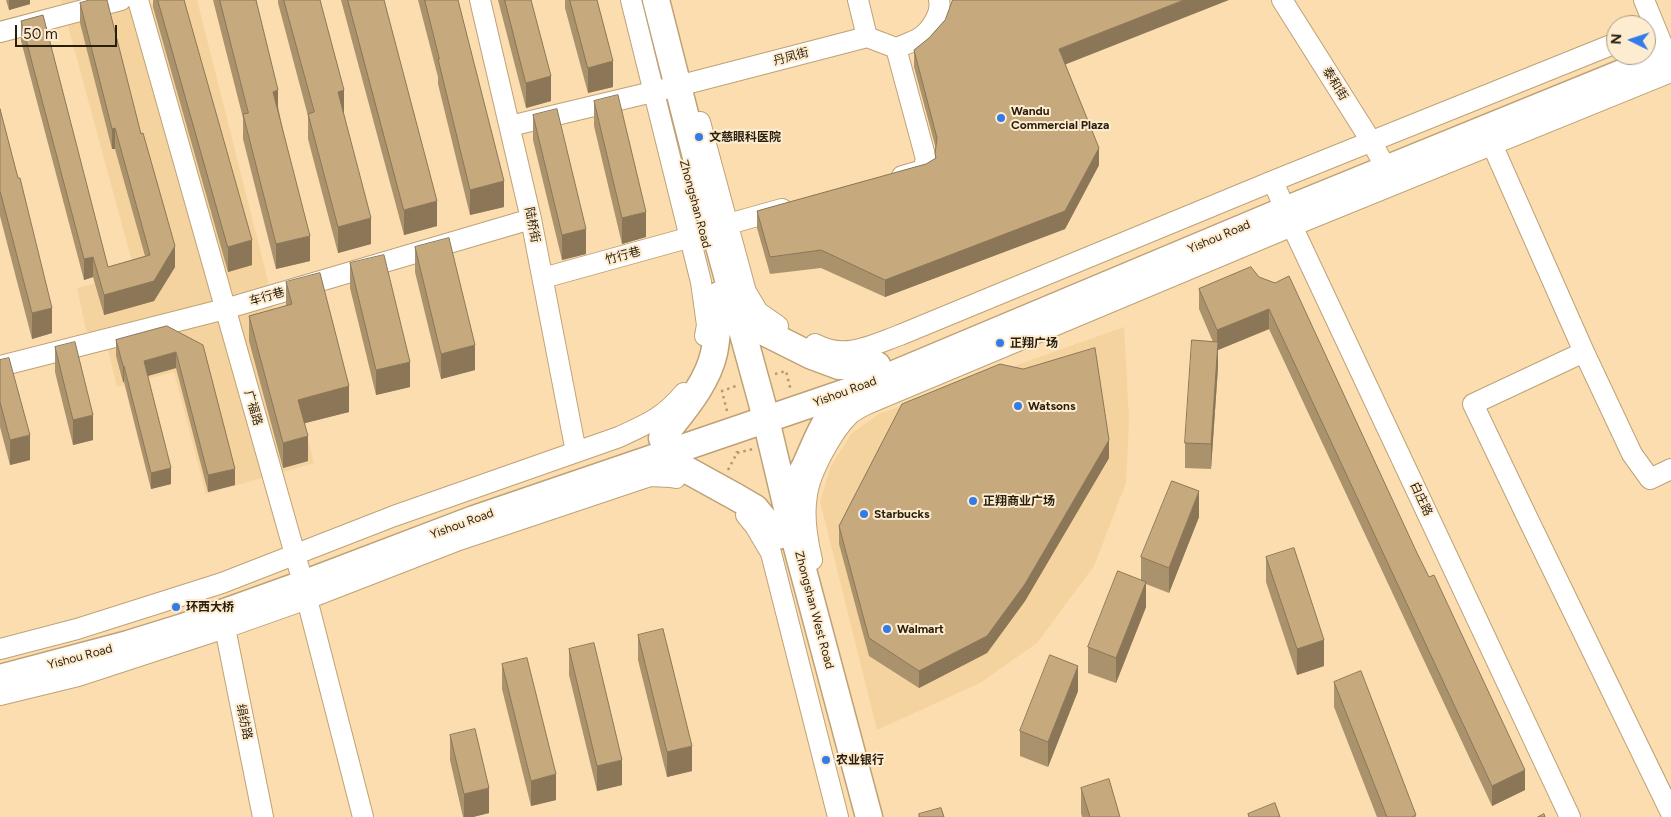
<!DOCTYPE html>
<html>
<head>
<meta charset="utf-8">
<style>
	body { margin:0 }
	#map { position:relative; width:1671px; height:817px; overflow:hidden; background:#fbddaf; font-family:Figtree,sans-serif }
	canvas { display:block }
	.north { position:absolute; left:1606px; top:15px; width:50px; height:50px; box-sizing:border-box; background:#feecd1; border:1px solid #a99a82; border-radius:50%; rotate:274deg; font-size:14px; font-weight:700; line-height:20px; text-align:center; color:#291e0c }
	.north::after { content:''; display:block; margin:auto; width:18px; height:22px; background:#327be8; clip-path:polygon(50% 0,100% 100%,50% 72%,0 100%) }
	.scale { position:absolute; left:15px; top:25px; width:102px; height:22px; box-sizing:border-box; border:2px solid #291e0c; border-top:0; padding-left:6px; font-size:15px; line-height:18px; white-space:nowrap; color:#291e0c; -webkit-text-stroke:4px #feecd1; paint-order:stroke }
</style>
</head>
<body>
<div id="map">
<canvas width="1671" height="817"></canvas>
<div class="north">N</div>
<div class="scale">50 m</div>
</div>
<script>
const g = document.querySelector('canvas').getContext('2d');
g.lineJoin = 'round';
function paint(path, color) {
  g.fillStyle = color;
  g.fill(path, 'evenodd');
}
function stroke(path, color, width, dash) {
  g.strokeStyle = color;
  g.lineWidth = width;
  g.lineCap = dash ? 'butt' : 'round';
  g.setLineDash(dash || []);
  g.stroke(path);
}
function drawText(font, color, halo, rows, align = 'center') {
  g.font = font + ' Figtree,"Noto Sans SC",sans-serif';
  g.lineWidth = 4;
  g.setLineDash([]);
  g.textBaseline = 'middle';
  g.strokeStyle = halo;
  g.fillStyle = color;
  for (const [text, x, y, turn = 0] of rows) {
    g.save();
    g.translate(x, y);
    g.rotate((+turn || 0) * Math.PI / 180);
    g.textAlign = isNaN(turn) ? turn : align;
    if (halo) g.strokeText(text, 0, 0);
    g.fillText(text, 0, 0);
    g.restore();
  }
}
paint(new Path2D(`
	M61 0H148L149 4 166 0H197L268 281 273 307 314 463 206 494 174 372 117 387 108 349 86 330 77 288 135 273Z
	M1124 327 1129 419 1126 483 1094 566 1037 643 980 683 877 730 820 501 831 466 852 433 879 414Z`), '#f5d39e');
const minor = new Path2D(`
	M138 0 300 572 363 817
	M480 0 531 219 576 452
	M631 0 701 282 707 325 705 336
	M1282 0 1371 141 1386 168
	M1644 0 1662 44
	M0 32 121 0
	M867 37 896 48C903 45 914 42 921 37 931 30 942 13 939 0
	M896 48 926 159 923 170 902 176
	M678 86 867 37 858 0
	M700 122 746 292 758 312 778 326
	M510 126 665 89
	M1487 133 1584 352 1632 454 1650 479 1671 469
	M1273 181 1292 226 1570 817
	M714 228 782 209
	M543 278 702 234
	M815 344C845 360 870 346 900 335L1273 181 1616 43
	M1584 352 1473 404 1528 519 1671 813
	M0 366 225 309 531 219
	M746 515 755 526 771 553 838 817
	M812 560C807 539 803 517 807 495 810 472 833 430 850 414 855 410 861 407 867 404L1292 226 1671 72
	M225 628 263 817
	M0 649 77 629 222 583 394 516 619 437C647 424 663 418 684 393
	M0 695 78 676 225 628 307 599 459 540 650 476 670 477 676 478`);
const major = new Path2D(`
	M656 0 714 228 762 403 791 525 869 817
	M737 305 745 318 764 332 812 356 839 366 877 365
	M662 438C681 413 707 385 714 353 718 334 718 314 719 295
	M645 463 664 465 687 470 736 497 755 508 778 536
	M792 512C793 504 792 493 795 485 798 477 803 471 806 464 819 436 826 410 854 393
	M0 678 128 644 183 627 303 584 474 519 870 384 1285 210 1671 53`);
stroke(minor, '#bea276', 22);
stroke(major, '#bea276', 29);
stroke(new Path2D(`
	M775 374 786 371 791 391
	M727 411 722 391 736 386
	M737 453 753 449
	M728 470 737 453V451`), '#b19a75', 2.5, [2.5, 4]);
stroke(minor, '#fff', 20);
stroke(major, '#fff', 26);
paint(new Path2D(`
	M6 0H30V4L9 10Z
	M153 0H184L252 265 228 272 153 7Z
	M213 0H256L310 261 276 269 243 139V118Z
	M278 0H320L371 244 338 253 308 139V116L278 3Z
	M341 0H384L437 226 404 235Z
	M418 0H458L504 207 470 215 438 84V77Z
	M498 0H531L551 101 526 108Z
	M565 0H597L613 87 588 93 565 8Z
	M80 3 175 267 154 301 104 315 93 277 84 280 21 41V21L108 267 145 256 115 149H112L80 23Z
	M945 20 1065 64 1099 165 1065 229 885 297 821 268 770 274 757 228V211L926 164 935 159 936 149 914 67V50L929 38Z
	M594 101 646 237 622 244 594 126Z
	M0 109 52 333 32 339 0 216Z
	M533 115 586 254 562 260 533 140Z
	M415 247 475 370 441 379 415 272Z
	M350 263 410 387 376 395 350 288Z
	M1251 267 1525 790 1492 806 1269 329 1218 350V367L1211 469 1185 468V443L1213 342 1199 309V289Z
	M286 282 349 412 304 423 308 461 283 468 249 341V316L286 306Z
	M167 326 235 485 208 492 176 368 147 376 171 484 151 489 124 382H123L116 356V340Z
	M55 347 93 440 73 445 55 372Z
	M0 360 30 460 10 465 0 427Z
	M1109 458 1025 601 987 653 919 688 869 656 839 544V526Z
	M1199 517 1169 593 1146 584V607L1116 683 1088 673V647L1141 580V557Z
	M1266 557 1324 666 1297 675 1266 582Z
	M638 635 692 771 667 777 638 660Z
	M569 649 622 785 597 791 569 675Z
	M502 664 556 800 531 806 502 689Z
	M1334 682 1416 817H1377L1334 707Z
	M1078 691 1048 767 1020 756V731Z
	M450 735 489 813 473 817H463L450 760Z
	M1081 788 1120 817H1082L1081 813Z`), '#aa926c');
paint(new Path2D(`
	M9 0H30V4L9 10Z
	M1184 0H1229L1059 67V49Z
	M613 61V87L588 93V68Z
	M551 76V101L526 108V83Z
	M278 90V116L273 92Z
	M344 90V116L338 92Z
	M115 128V149H112V129Z
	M1099 148V165L1065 229 885 297V280Z
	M504 181V207L470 215V190Z
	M437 201V226L404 235V210Z
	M646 212V237L622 244V218Z
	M371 218V244L338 253V227Z
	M586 229V254L562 260V235Z
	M310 236V261L276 269V244Z
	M252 240V265L228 272V247Z
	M175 246V267L154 301 104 315V295Z
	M93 257V277L84 280V259Z
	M52 308V333L32 339V313Z
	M1269 309V329L1218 350V367L1211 469V444L1217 350V330Z
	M475 345V370L441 379V354Z
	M176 352V368L144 377V361Z
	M410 362V387L376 395V370Z
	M123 366H124V382H123Z
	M349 386V412L298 425V400Z
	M93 415V440L73 445V420Z
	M30 435V460L10 465V440Z
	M308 436V461L283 468V443Z
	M1109 440V458L1025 601 987 653 919 688V671Z
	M171 468V484L151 489V473Z
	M235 469V485L208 492V475Z
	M1199 491V517L1169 593V568Z
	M1146 582V607L1116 683V658Z
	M1324 640V666L1297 675V649Z
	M1078 666V691L1048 767V742Z
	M692 746V771L667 777V752Z
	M622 760V785L597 791V766Z
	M1525 770V790L1492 806V786Z
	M556 774V800L531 806V781Z
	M489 788V813L473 817H464V794Z`), '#8b7758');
const building = new Path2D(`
	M90 0H107L141 134 143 133 175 246 154 281 104 295 93 257 84 259 21 21 43 15 108 267 150 255 115 128 112 129 80 3Z
	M158 0H184L252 240 228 247Z
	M220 0H256L278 90 273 92 310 236 276 244 243 114 248 113Z
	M284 0H320L344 90 338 92 371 218 338 227 308 114 314 112Z
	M348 0H384L437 201 404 210Z
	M425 0H458L504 181 470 190 438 59H439Z
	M505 0H531L551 76 526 83Z
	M570 0H597L613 61 588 68Z
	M953 0H1184L1059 49 1099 148 1065 211 885 280 821 250 770 257 757 211 926 164 936 158 935 154 937 138 914 50 929 38 945 20Z
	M618 95 646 212 622 218 594 101Z
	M0 109 18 178H20L52 308 32 313 0 191Z
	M557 109 586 229 562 235 533 115Z
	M449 238 475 345 441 354 415 247Z
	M384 255 410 362 376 370 350 263Z
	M1251 267 1259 277 1275 283 1289 276 1417 553 1429 577 1434 575 1525 770 1492 786 1269 309 1217 330 1199 289Z
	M320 273 349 386 298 400 308 436 283 443 249 316 292 304 286 282Z
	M167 326 203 345 235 469 208 475 176 352 144 361 171 468 151 473 124 366H123L116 340Z
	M1192 340 1218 342 1211 444 1185 443Z
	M75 342 93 415 73 420 55 347Z
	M1095 348 1109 440 1025 584 987 636 919 671 869 638 839 526 902 404 1000 364 1023 369Z
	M9 358 30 435 10 440 0 402V360Z
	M1172 481 1199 491 1169 568 1141 557Z
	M1294 548 1324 640 1297 649 1266 557Z
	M1118 571 1146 582 1116 658 1088 647Z
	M663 629 692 746 667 752 638 635Z
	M594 643 622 760 597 766 569 649Z
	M1050 655 1078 666 1048 742 1020 731Z
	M527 658 556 774 531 781 502 664Z
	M1361 671 1416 815 1412 817H1387L1334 682Z
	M475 729 489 788 464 794 450 735Z
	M1109 779 1120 817H1090L1081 788Z
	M1275 803 1280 817H1249L1248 814Z
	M941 808 944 817H919V814Z
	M1544 814 1545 817H1538Z`);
paint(building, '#c6aa7d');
stroke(building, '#8b7758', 1);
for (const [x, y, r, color] of [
	[1001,118,5,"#327be8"],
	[699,137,5,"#327be8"],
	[1000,343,5,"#327be8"],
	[1018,406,5,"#327be8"],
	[973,501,5,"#327be8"],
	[864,514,5,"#327be8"],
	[176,607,5,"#327be8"],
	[887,629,5,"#327be8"],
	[826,760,5,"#327be8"]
]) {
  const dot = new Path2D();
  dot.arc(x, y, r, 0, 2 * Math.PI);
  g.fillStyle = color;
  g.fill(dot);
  stroke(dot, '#feecd1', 2);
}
drawText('12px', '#291e0c', '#feecd1', [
	["丹凤街",791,57,-15],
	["泰和街",1335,84,58],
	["Zhongshan Road",695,204,75],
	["陆桥街",532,225,79],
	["Yishou Road",1219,237,-23],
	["竹行巷",623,256,-15],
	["车行巷",267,297,-16],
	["Yishou Road",845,392,-20],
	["广福路",253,408,74],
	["白庄路",1421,499,65],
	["Yishou Road",462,524,-20],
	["Zhongshan West Road",814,610,75],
	["Yishou Road",80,657,-15],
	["绢纺路",244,722,78]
]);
drawText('bold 12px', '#291e0c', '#feecd1', [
	["Wandu",1011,111],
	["Commercial Plaza",1011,125],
	["文慈眼科医院",709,137],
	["正翔广场",1010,343],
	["Watsons",1028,406],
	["正翔商业广场",983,501],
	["Starbucks",874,514],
	["环西大桥",186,607],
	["Walmart",897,629],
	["农业银行",836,760]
], 'left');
</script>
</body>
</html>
